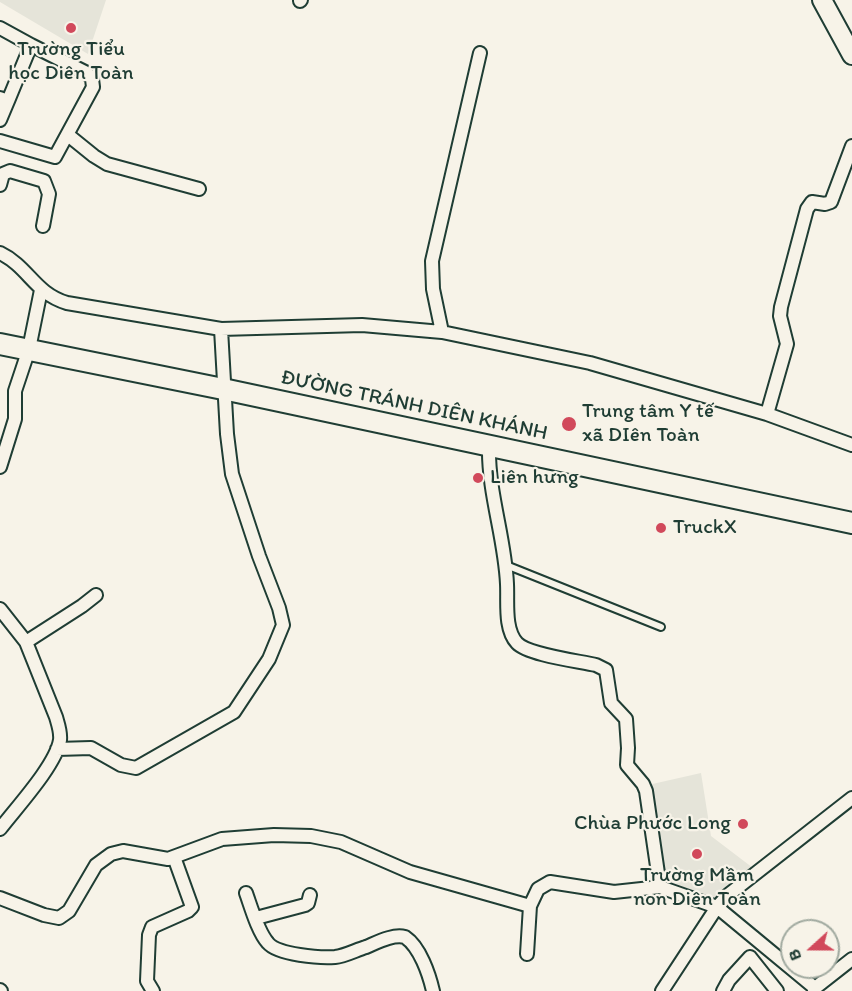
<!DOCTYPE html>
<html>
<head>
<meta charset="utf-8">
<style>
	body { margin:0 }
	#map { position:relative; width:852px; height:991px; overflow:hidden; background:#f7f3e8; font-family:Itim,sans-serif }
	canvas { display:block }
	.north { position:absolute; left:780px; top:919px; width:60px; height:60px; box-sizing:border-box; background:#f7f3e8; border:2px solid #a1aaa0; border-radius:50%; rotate:249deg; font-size:16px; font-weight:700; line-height:24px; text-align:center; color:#1f3d34 }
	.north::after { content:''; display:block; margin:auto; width:21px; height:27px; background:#d1495b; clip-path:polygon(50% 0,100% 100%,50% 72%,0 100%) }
</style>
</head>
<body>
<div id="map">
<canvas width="852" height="991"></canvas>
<div class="north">B</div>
</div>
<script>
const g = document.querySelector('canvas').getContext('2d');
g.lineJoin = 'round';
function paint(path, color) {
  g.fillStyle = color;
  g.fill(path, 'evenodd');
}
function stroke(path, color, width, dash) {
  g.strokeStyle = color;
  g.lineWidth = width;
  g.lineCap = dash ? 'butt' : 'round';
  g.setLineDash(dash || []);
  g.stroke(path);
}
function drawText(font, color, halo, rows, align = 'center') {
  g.font = font + ' Itim,sans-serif';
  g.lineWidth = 4.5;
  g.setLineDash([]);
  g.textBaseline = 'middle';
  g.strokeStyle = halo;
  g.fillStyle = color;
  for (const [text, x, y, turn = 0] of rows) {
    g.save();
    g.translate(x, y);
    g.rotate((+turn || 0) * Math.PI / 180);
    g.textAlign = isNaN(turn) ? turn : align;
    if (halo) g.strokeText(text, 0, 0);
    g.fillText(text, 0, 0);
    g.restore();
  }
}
paint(new Path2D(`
	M0 0H106L88 54 0 2Z
	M701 773 711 836 757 871 716 901 663 883 648 785Z`), '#e5e4d9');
const service = new Path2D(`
	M506 565 661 627`);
const minor = new Path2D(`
	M300 1 301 0
	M0 28 31 45 8 101 0 98
	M0 120 8 101
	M68 135 94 156 107 164 199 189
	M0 141 55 157 93 87 92 79 87 73 31 45
	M0 185 3 174 10 171 44 181 49 194 43 226
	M0 253C29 267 34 293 67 303L221 329 362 325 442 332 590 363 767 414 852 445
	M442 332 433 289 432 261 480 53
	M767 414 787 344 780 316 781 307 807 209 812 202 825 204 831 202 852 146
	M489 447C488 493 505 538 507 584 508 602 504 629 517 643 528 655 579 661 596 665L606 670 611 703 626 719 628 748 627 765 643 784 646 791 660 887
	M0 467 15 419V391L29 349 41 290
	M0 609 26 642 56 717C58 724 61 732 60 740 56 765 16 808 0 829
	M26 642 82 606 96 595
	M57 749 91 748 121 765 136 768 234 712 269 659 283 625 279 608 259 556 232 474 227 434 221 329
	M246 893C251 907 258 932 268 943 278 955 320 958 335 957 345 956 356 950 366 947 378 942 393 934 405 937 420 947 429 974 433 991
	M0 898 44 915 59 918 69 911 96 865 111 854 123 851 168 859 222 839 274 835 311 836 341 842 410 872 530 906 538 889 550 882 614 892 660 887 717 907 815 988 814 991
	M256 918 305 905 308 903 310 895
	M527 954 530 906
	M815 988 852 959
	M0 990 1 991
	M153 991 147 981 149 935 152 927 188 911 192 907 174 857
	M662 991 717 907 728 895 852 798
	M723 991 729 980 750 957 777 991`);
const primary = new Path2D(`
	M822 0 852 55`);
const trunk = new Path2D(`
	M0 344 223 389 852 523`);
stroke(service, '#1f3d34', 10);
stroke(minor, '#1f3d34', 16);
stroke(primary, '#1f3d34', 22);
stroke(trunk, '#1f3d34', 24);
stroke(service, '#f7f3e8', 6);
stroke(minor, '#f7f3e8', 12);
stroke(primary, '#f7f3e8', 18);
stroke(trunk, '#f7f3e8', 20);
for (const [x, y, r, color] of [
	[71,28,6,"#d1495b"],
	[569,424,8,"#d1495b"],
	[478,478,6,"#d1495b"],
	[661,528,6,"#d1495b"],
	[743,824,6,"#d1495b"],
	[697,854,6,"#d1495b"]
]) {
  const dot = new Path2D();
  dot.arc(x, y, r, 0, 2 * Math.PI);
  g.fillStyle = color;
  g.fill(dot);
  stroke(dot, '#f7f3e8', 2);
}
drawText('21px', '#1f3d34', '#f7f3e8', [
	["Trường Tiểu",71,50,"center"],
	["học Diên Toàn",71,74,"center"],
	["Trung tâm Y tế",582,412],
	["xã DIên Toàn",582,436],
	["Liên hưng",490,478],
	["TruckX",673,528],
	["Chùa Phước Long",731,824,"right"],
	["Trường Mầm",697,876,"center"],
	["non Diên Toàn",697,900,"center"]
], 'left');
drawText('21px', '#1f3d34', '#f7f3e8', [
	["ĐƯỜNG TRÁNH DIÊN KHÁNH",414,406,12]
]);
</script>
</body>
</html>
